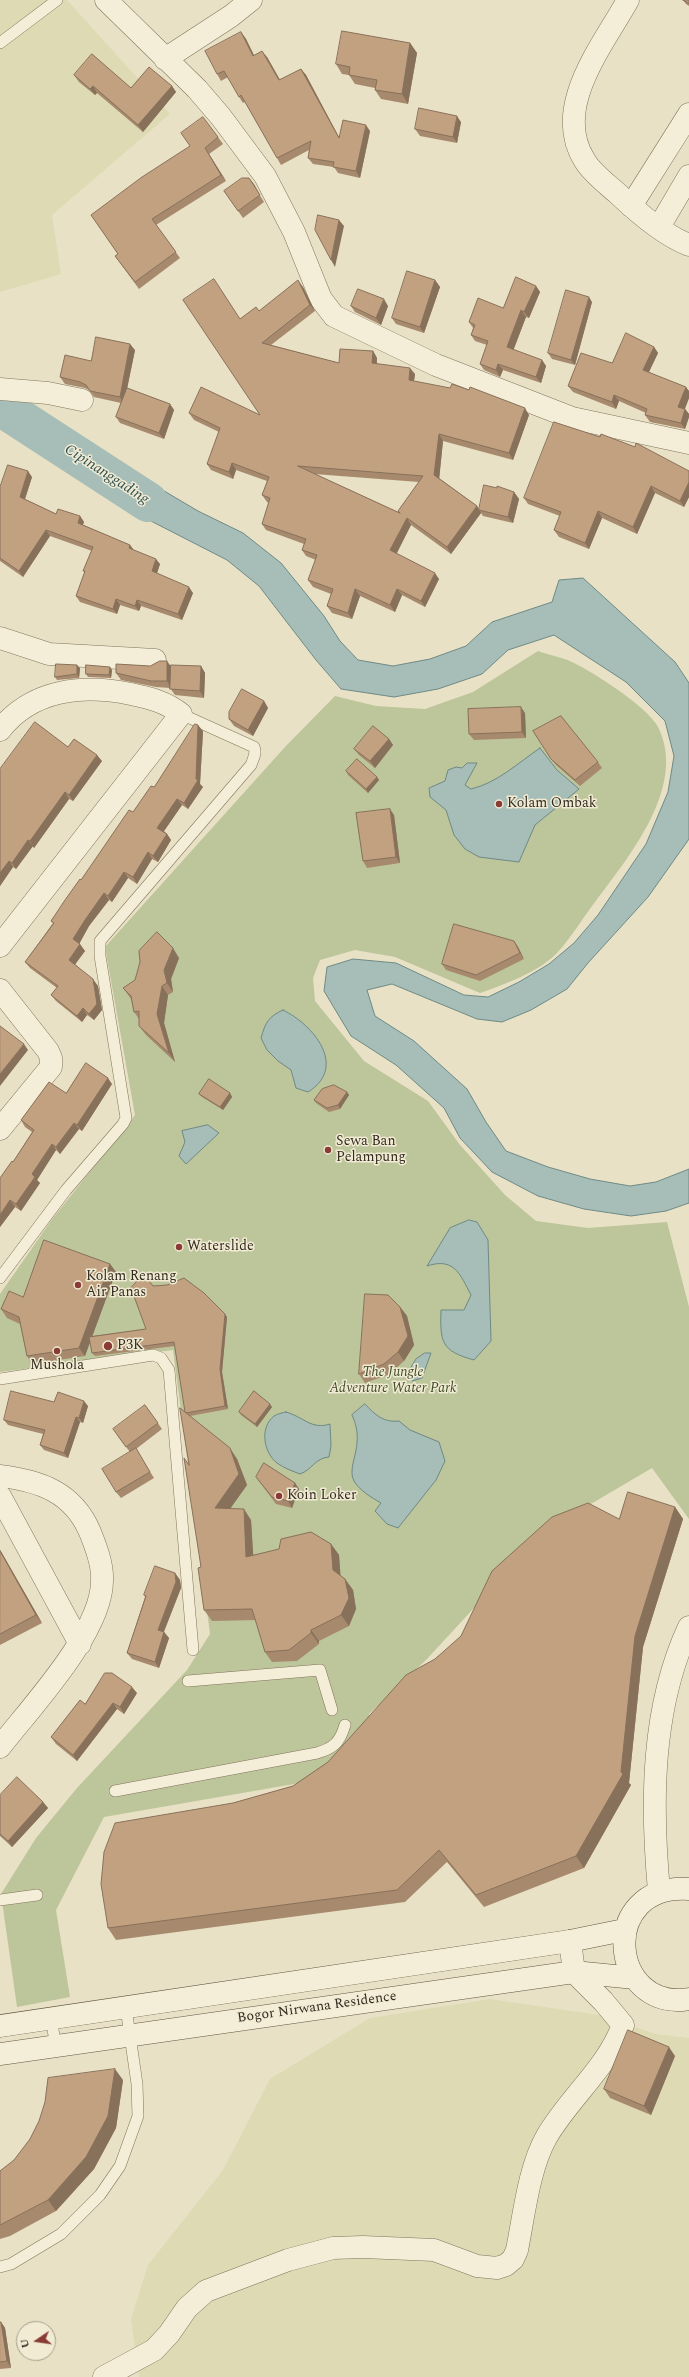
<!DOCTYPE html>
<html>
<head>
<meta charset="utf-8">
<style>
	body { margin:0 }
	#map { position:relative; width:689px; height:2377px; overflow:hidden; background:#e9e1c5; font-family:Spectral,serif }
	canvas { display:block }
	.north { position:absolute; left:16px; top:2321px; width:40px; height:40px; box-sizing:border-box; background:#f1ebd4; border:1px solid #a59e8c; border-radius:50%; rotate:257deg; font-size:11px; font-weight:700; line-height:16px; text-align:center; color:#332b20 }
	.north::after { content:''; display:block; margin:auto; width:14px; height:18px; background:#893b35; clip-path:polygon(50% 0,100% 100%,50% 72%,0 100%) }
</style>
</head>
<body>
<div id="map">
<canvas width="689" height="2377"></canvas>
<div class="north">U</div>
</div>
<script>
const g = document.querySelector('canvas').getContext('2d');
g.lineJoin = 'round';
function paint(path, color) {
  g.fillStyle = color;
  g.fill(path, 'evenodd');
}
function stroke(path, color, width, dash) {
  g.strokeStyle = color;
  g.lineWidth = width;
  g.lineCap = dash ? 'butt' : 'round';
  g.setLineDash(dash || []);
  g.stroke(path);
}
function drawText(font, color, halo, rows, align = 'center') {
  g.font = font + ' Spectral,serif';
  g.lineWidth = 3;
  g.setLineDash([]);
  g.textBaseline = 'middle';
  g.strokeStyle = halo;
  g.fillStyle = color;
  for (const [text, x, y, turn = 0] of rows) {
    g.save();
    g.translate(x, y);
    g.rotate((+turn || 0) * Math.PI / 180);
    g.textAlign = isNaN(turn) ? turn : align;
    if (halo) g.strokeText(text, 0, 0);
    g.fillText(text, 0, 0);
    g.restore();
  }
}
paint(new Path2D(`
	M0 0H67L170 114 52 215 61 274 0 292Z
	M490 1999 599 2015 656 2034 689 2038V2377H139L131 2319 148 2265 223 2170 270 2079 370 2018Z`), '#dddab4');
paint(new Path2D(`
	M538 651C549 655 562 657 572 662 593 672 648 707 658 727 688 786 628 858 595 902 582 919 571 938 557 953 539 972 503 985 480 993L395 957 355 950 320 960 313 978 315 1001 364 1061 428 1101 460 1145 505 1195 536 1221 588 1228 667 1222 689 1307V1519L652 1468 545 1531 426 1660 369 1714 375 1724 323 1779 104 1817 56 1910 70 1997 17 2007 1 1894 36 1838 77 1788 187 1670 210 1634 173 1350 0 1372V1294L53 1218 135 1115 105 947 285 747 335 696 376 706 425 709 473 692Z`), '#bdc59b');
const water = new Path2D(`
	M110 459 198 511 243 533 281 563 324 616 340 641 358 660 393 666 430 659 466 646 492 622 552 602 559 580 583 578 675 662 689 683V839L648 897 588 963 567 989 531 1010 502 1022 477 1019 392 984 367 990 375 1016 414 1041 467 1089 486 1122 506 1151 548 1167 590 1179 630 1186 656 1182 689 1169V1203L666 1211 631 1216 584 1209 538 1196 492 1172 460 1138 444 1108 396 1065 351 1036 324 991 327 967 353 959 396 963 464 995 488 997 519 982 549 964 574 943 598 915 646 844 668 792 674 756 665 721 626 682 554 635 508 650 482 674 438 689 394 697 341 689 316 660 259 586 227 560 147 519 94 486Z
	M540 748 557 770 579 789 535 825 519 862 479 857 465 849 454 835 446 810 430 797 429 788 445 781 448 770 456 767 462 768 467 763H477L465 785 471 789C497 783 518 763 540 748Z
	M283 1010C314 1025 348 1067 308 1092L296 1088 291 1070 278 1061 267 1050 261 1038C265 1023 269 1016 283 1010Z
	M208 1125 219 1133 186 1164 179 1156 185 1142 182 1131Z
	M469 1220 477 1222 488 1240 491 1341 474 1360C441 1351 440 1342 441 1310H464L471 1295C460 1274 454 1257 427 1266L450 1228Z
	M425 1353H431L422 1378 412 1381 408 1372 416 1359Z
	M365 1404C375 1415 384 1423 399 1421L410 1430 439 1442 445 1461 436 1480 398 1528 387 1524 375 1511 381 1503C372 1498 359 1490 354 1481 348 1471 357 1454 357 1442 358 1432 356 1424 352 1415Z
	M286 1412C304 1417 311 1430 330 1424L331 1446 329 1457C315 1458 312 1470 300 1474 292 1471 284 1468 277 1463 264 1453 259 1428 274 1416 277 1414 282 1413 286 1412Z`);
paint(water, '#a6bdb8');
stroke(water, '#6e8a85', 1);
stroke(new Path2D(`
	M0 406 148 502`), '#a6bdb8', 40);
const lane = new Path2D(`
	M0 43 57 0
	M0 1278 66 1190 123 1124 126 1118 100 956V941L251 765C253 759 257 753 254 747L181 714
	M0 1379 153 1355 161 1358 169 1370 193 1650
	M188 1681 320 1670 332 1710
	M115 1791 317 1753C334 1748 340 1742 345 1725
	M0 1900 37 1895
	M51 2019 56 2046
	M0 2267 11 2264 61 2234 100 2195 120 2166 138 2116 137 2084 126 2008`);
const street = new Path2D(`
	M106 0 197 89 221 117 265 176 294 232 321 299 334 316 436 365 572 418 689 443
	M628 0C602 47 551 108 585 161 592 173 607 184 617 193 637 212 663 235 689 245
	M165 59 231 16 251 0
	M631 206 689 114
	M659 227 689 176
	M0 389 48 393 82 400
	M0 638 49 654 155 660
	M0 730C32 689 83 684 131 694 150 698 166 702 181 714L0 946
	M0 990 48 1051 51 1058V1067L0 1129
	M0 1476C40 1481 73 1492 90 1532 96 1547 103 1565 102 1581 102 1632 31 1707 0 1747
	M0 1496 80 1644
	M659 1891C651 1804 651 1708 689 1627
	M104 2377 154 2350 169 2334 187 2308 206 2291 288 2260 333 2248 363 2247 434 2250 477 2266 497 2268 506 2265 513 2259 517 2250C524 2215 529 2167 547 2136 570 2097 607 2068 623 2025L603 2001 574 1972 570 1941`);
const secondary = new Path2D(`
	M689 1889C597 1883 609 2012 689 1999
	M0 2026 570 1941 624 1930
	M0 2054 574 1972 635 1978`);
stroke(lane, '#82745d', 12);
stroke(street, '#82745d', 23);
stroke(secondary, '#635541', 23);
stroke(lane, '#f4eed8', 11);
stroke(street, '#f4eed8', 22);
stroke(secondary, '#f4eed8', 22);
paint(new Path2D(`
	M683 0H689V6L686 4Z
	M241 32 246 39 254 55 267 57 280 80 301 69 306 75 339 137 370 131 360 178 338 173 334 167 313 164 308 158 309 150 281 165 245 102 243 103 239 97 228 77 221 81 217 74Z
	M410 43 417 53 408 104 381 99 375 90V88L355 84 349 75 342 74 336 64Z
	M74 75 131 88 172 86 176 92 143 132 97 93 95 95 79 82Z
	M461 122 457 143 420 136 415 129Z
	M218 137 223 144 209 154 226 181 156 225 180 258 139 289 115 256 118 254 91 215Z
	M249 178 264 202 243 218 224 191Z
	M435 280 440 287 424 333 396 324 392 318Z
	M536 286 540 292 529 318 526 317 513 350 542 360 546 366 541 383 503 370 500 377 484 370 480 364 487 345 475 341 471 335 473 328 469 322 503 308Z
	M303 287 315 311 271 345 339 363 373 351 377 358V364L415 374 414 381 529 415 513 460 443 441 439 478 477 506 479 509 514 492 519 499 513 523 483 516 481 513 451 554 411 525 396 553 439 579 425 607 402 595 395 612 360 596 352 619 332 613 327 606 331 594 313 587 308 580 316 560 306 556 302 550 304 544 266 530 262 524 269 503 267 502 262 495 267 481 236 470 233 479 211 470 207 464 219 432 194 420 189 413 260 415 240 319 259 311ZM314 474 419 482 398 512Z
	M592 302 575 365 552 359 548 353Z
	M351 306H388L381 325 355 312Z
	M654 347 658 353 649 372 689 391V398L685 409 689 414V417L685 429 650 422 645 415 646 413 619 401 616 409 573 392 568 386 612 363Z
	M135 350 127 388 170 404 174 410 164 439 120 423 116 417 121 403 94 397 89 390 85 388 65 384 60 377 91 361Z
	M689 471V497L684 507 655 493 637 534 602 518 589 549 559 537 554 530 560 516 528 504 524 498Z
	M32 477 25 499 56 514 80 516 84 522 83 525 130 545 133 550 160 564 157 573 193 593 182 620 141 606 139 611 120 605 117 614 80 602 76 596 85 572 83 571 92 551 50 536 23 577 0 561V487Z
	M150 666 171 667 201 666 205 673 204 698 175 695 170 688 156 687 121 680 116 673Z
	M80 668 79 678 57 680 55 677Z
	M112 670 111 678 88 677 86 674Z
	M264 701 268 708 253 736 234 726 229 719Z
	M525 713 526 738 474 740 469 734Z
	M203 731 200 784 203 787 188 809 182 805 164 831 167 834 171 840 158 862 152 859 137 884 128 878 112 902 109 900 89 926 79 944 85 951 75 964 98 986 102 1010 94 1020 87 1015 82 1022 56 1001 51 995 57 988 30 968 25 962 53 923 51 921 133 812Z
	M389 739 393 745 375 768 359 755 354 749Z
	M68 747 102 761 73 801 69 799 34 848 33 846 16 869 13 867 0 886V769Z
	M551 759 598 762 602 768 580 786 556 765Z
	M346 771 377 777 379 780 368 793 348 775Z
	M394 815 400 863 367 868 363 861Z
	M514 941 518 947 524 959 480 981 446 970 442 964Z
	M179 958 171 979 173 992 168 995 164 1023 175 1062 146 1035 139 1026V1019L134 1012 131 999 123 988Z
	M112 1084 82 1131 79 1129 60 1154 56 1150 37 1180 40 1183 21 1211 15 1207 0 1227V1178L13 1162 32 1132 25 1127 21 1120 66 1093Z
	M347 1092 349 1095 340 1109 329 1112 316 1103 314 1100Z
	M230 1093 232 1097 223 1110 202 1097 199 1094Z
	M110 1264 116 1272 92 1336 146 1329 153 1286 227 1317 222 1372 228 1409 190 1416 237 1459 247 1485 230 1508 251 1520 253 1555 331 1544 339 1555 340 1575 345 1579 353 1590 356 1609 349 1626 319 1641V1644L297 1661 272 1662 265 1652 256 1620 212 1621 204 1610 201 1567 189 1465 185 1412 175 1346 95 1356 92 1353 90 1341 85 1356 32 1364 27 1356 20 1324 7 1318 1 1309 23 1297Z
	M400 1307 407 1316 414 1345 404 1361 390 1374 365 1383 359 1374Z
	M54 1402 88 1406 83 1423 80 1422 68 1458 44 1450 40 1445 43 1434 8 1425 4 1420Z
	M145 1405 162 1429 136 1449 154 1478 121 1498 116 1492 130 1452 117 1435Z
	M272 1407 257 1427 241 1415 239 1412Z
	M256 1477 295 1483 299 1489 292 1508 276 1504Z
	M675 1507 683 1519 643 1647 629 1783 631 1785 584 1868 484 1907 447 1862 405 1902 116 1940 108 1928 233 1803 293 1786 328 1762 435 1659 619 1519Z
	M0 1550 42 1623 0 1645Z
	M175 1573 180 1580 181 1588 164 1632 169 1638 159 1668 132 1659 127 1653 145 1597 144 1595Z
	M137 1693 124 1714 117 1709 77 1761 56 1744 51 1737 85 1704Z
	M0 1795 43 1802 48 1808 12 1847 0 1836Z
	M675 2056 651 2115 610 2098 604 2089Z
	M123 2080 116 2128 94 2169 56 2211 10 2236 0 2239V2171Z
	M0 2322H1L5 2328 11 2368 0 2369Z`), '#a78a6e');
paint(new Path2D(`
	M241 32 246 39 257 62 253 56Z
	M410 43 417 53 408 104 402 94Z
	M262 51 267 57 284 87 279 80Z
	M301 69 306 75 343 145 339 138Z
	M93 86 97 93 95 95 90 89Z
	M172 86 176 92 143 132 138 125Z
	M457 116 461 122 457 143 453 137Z
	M366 125 370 131 360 178 356 171Z
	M205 148 209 154 226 181 221 175Z
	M249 178 254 184 264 202 260 195Z
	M339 220 344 226 335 267 331 260Z
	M298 280 303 287 315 311 310 305Z
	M435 280 440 287 424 333 420 327Z
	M536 286 540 292 529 318 524 312Z
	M589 297 592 302 575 365 571 360Z
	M384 299 388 306 381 325 376 318Z
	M521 310 526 317 512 354 507 347Z
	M130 344 135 350 124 404 120 397Z
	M654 347 658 353 647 376 643 370Z
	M373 351 377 358 376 370 372 363Z
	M542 360 546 366 541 383 536 377Z
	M498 364 503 370 500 377 496 370Z
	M410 368 415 374 413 387 409 380Z
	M686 387 689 391V398L683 413 678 407Z
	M614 395 619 401 616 409 612 402Z
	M170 404 174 410 164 439 159 433Z
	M525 408 529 415 513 460 509 453Z
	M685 409 689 414V417L685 429 681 423Z
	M439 434 443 441 439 481 434 475Z
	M232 463 236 470 233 479 229 472Z
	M28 471 32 477 24 502 20 497Z
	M689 482V497L684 507 680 501Z
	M651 486 655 493 637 534 633 527Z
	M514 492 519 499 513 523 508 517Z
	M477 506 481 513 451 554 447 547Z
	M598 511 602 518 589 549 585 543Z
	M80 516 84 522 81 529 78 523Z
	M407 518 411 525 395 557 390 550Z
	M46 530 50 536 23 577 19 571Z
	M130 545 134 550 129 548Z
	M156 559 160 564 156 576 152 571Z
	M435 573 439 579 425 607 421 601Z
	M189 587 193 593 182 620 178 614Z
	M355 589 360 596 352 619 348 613Z
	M397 589 402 595 395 612 390 605Z
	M116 599 120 605 117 614 113 609Z
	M137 600 141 606 139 611 135 606Z
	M167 661 172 668 171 688 167 681Z
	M77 665 80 668 79 678 77 674Z
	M201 666 205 673 204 698 200 691Z
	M110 667 112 670 111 678 109 675Z
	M264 701 268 708 253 736 248 730Z
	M521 707 525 713 526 738 522 732Z
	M198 725 203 731 200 784 203 787 188 809 184 803 196 779Z
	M389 739 393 745 375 768 370 761Z
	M97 755 102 761 73 801 69 795Z
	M377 777 379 780 368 793 366 789Z
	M65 792 69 799 34 848 30 841Z
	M177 799 182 805 162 834 157 828Z
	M390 809 394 815 400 863 396 857Z
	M167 834 171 840 158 862 153 856Z
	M28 840 33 846 16 869 12 863Z
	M148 852 152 859 137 884 133 877Z
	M9 861 13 867 0 886V873Z
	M124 872 128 878 112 902 108 896Z
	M104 893 109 900 89 926 78 946 73 939 85 920Z
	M514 941 518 947 524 959 520 953Z
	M80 944 85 951 74 966 69 960Z
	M173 948 179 958 171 979 173 992 167 983 164 970Z
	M93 979 98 986 102 1010 94 1020 89 1014Z
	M162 986 168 995 164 1023 175 1062 169 1053 157 1014Z
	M83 1008 87 1015 82 1022 77 1016Z
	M24 1044 28 1050 0 1086V1074Z
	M108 1078 112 1084 82 1131 77 1125Z
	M347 1092 349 1095 340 1109 338 1105Z
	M230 1093 232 1097 223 1110 220 1107Z
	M74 1123 79 1129 60 1154 56 1147Z
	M52 1144 56 1150 37 1180 40 1183 21 1211 16 1204 32 1174Z
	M10 1200 15 1207 0 1227V1215Z
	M110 1264 116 1272 85 1356 79 1348Z
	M400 1307 407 1316 414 1345 404 1361 398 1352Z
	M225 1314 227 1317 222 1372 228 1409 225 1406 220 1369Z
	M84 1401 88 1406 83 1423 79 1418Z
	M270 1404 272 1407 257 1427 255 1424Z
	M76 1417 80 1422 68 1458 64 1453Z
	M230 1448 237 1459 247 1485 223 1519 215 1508Z
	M295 1483 299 1489 292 1508 288 1501Z
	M675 1507 683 1519 643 1647 629 1783 631 1785 584 1868 576 1856 621 1772 635 1636Z
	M244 1509 251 1520 254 1567 246 1557Z
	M331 1544 339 1555 341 1581 333 1570Z
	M0 1550 2 1553 42 1623 36 1615 0 1551Z
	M175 1573 180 1580 181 1588 162 1636 158 1630Z
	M345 1579 353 1590 356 1609 349 1626 341 1615Z
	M311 1630 319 1641V1644L311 1633Z
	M164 1632 169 1638 159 1668 155 1662Z
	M132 1687 137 1693 124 1714 120 1707Z
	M113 1703 117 1709 77 1761 73 1755Z
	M43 1802 48 1808 12 1847 8 1841Z
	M669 2047 675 2056 651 2115 644 2106Z
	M115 2069 123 2080 116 2128 94 2169 56 2211 48 2200Z
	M1 2322 5 2328 11 2368 7 2361Z`), '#88715a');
const building = new Path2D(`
	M683 0H689V3Z
	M342 31 410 43 402 94 375 90 377 80 349 75 350 67 336 64Z
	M241 32 253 56 262 51 279 80 301 69 339 138 343 120 366 125 356 171 333 167 334 162 308 158 311 141 277 158 241 95 239 97 224 71 217 74 205 51Z
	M92 54 131 88 149 67 172 86 138 125 93 86 90 89 74 75Z
	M419 108 457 116 453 137 415 129Z
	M203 117 218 137 205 148 221 175 152 219 176 252 135 282 115 256 118 254 91 215 142 177 190 146 181 133Z
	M242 178H249L260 195 238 211 224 191Z
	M318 215 339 220 331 260 315 230Z
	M407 271 435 280 420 327 392 318Z
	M516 277 536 286 524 312 521 310 507 347 542 360 536 377 498 364 496 370 480 364 488 341 471 335 475 325 469 322 478 298 503 308Z
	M214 279 240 319 256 307 259 311 298 280 310 305 262 343 339 363 340 349 373 351 372 363 410 368 409 380 450 388 452 384 469 390 470 387 525 408 509 453 439 434 434 475 477 506 447 547 407 518 390 550 435 573 421 601 397 589 390 605 355 589 348 613 327 606 333 589 308 580 317 555 302 550 306 539 262 524 270 498 262 495 269 477 232 463 229 472 207 464 220 428 189 413 201 387 260 415 183 300ZM298 466 423 476 398 511 400 513Z
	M358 289 384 299 376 318 351 306Z
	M566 290 589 297 571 360 548 353Z
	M626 333 654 347 643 370 686 387 678 407 685 409 681 423 645 415 647 409 614 395 612 402 568 386 581 353 612 363Z
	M96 337 130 344 120 397 90 391 86 385 80 382 60 377 65 355 91 361Z
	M127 388 170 404 159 433 116 417Z
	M554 422 600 437 601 434 635 447 636 443 689 471V482L680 501 651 486 633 527 598 511 585 543 554 530 561 512 524 498Z
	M8 465 28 471 20 497 56 514 58 509 80 516 78 523 130 545 129 548 156 559 152 571 189 587 178 614 137 600 135 606 116 599 113 609 76 596 85 571H83L93 547 46 530 19 571 0 558V487Z
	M484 485 497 488V486L514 492 508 517 479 510Z
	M160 661H167V681H151L116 673V664L150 666Z
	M56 664 77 665V674L55 677Z
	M86 665 110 667 109 675 86 674Z
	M171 665 201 666 200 691 170 689Z
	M242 689 264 701 248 730 229 719V712Z
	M521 707 522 732 469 734 468 709Z
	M561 716 598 762 575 780 551 759 533 731Z
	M35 722 68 747 74 739 97 755 69 795 65 792 30 841 28 840 12 863 9 861 0 873V769Z
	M195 724 198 725 196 779 198 780 184 803 177 799 157 828 167 834 153 856 148 852 133 877 124 872 108 896 104 893 85 920 73 939 80 944 69 960 93 979 97 1004 89 1014 83 1008 77 1016 51 995 58 986 25 962 54 923 51 921 65 900 80 879 81 880 129 810 133 812 151 786 154 787Z
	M373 726 389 739 370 761 354 749Z
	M357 759 377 777 366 789 346 771Z
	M390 809 396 857 363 861 356 813Z
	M454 924 514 941 520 953 476 975 442 964Z
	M157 932 173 948 164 970 167 983 162 986 157 1014 169 1053 139 1026V1011L134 1012 131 996 123 988 135 980 140 962 139 951Z
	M0 1026 24 1044 0 1074Z
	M86 1063 108 1078 77 1125 74 1123 56 1147 52 1144 32 1174 35 1177 16 1204 10 1200 0 1215V1178L12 1161 13 1162 34 1130 21 1120 49 1082 66 1093Z
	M209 1079 230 1093 220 1107 199 1094Z
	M334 1085 347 1092 338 1105 327 1108 314 1100 322 1089Z
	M44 1240 110 1264 79 1348 27 1356 19 1317 1 1309 9 1291 23 1297Z
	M144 1274 153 1286 167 1285 184 1278 204 1293 225 1314 220 1369 225 1406 186 1413 185 1412 174 1342 92 1353 89 1337 146 1329 131 1288Z
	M365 1294 388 1295 400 1307 408 1336 398 1352 384 1364 359 1374Z
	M11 1391 54 1402 58 1392 84 1401 79 1418 76 1417 64 1453 40 1445 45 1430 4 1420Z
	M254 1391 270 1404 255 1424 239 1412Z
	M145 1405 158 1423 126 1447 113 1429Z
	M180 1408 230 1448 239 1474 215 1508 244 1509 246 1557 279 1549 281 1539 311 1532 331 1544 333 1570 345 1579 349 1598 341 1615 311 1630V1633L289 1650 265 1652 252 1609 204 1610 198 1568 201 1567 184 1458 189 1465Z
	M136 1448 150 1472 116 1492 102 1469Z
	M264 1463 295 1483 288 1501 272 1497 256 1477Z
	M628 1492 675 1507 635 1636 621 1772 623 1774 576 1856 476 1895 439 1850 397 1890 108 1928 101 1884 104 1852 115 1823 233 1803 293 1786 328 1762 406 1675 435 1659 461 1636 492 1571 552 1517 588 1503 619 1519Z
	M0 1551 36 1615 0 1634Z
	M155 1566 175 1573 176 1582 158 1630 164 1632 155 1662 127 1653 146 1596 144 1595Z
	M105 1673H112L132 1687 120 1707 113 1703 73 1755 51 1737 80 1700 85 1704Z
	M17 1777 43 1802 8 1841 0 1834V1795Z
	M628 2030 669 2047 644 2106 604 2089Z
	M115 2069 108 2116 86 2157 48 2200 0 2225V2171L14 2160 30 2139 39 2121 45 2102 48 2078Z
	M0 2322H1L7 2361 0 2362Z`);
paint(building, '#c2a180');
stroke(building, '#88715a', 1);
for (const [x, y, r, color] of [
	[499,804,4,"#893b35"],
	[328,1150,4,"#893b35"],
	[179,1247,4,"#893b35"],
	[78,1285,4,"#893b35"],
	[108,1346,5,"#893b35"],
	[57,1351,4,"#893b35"],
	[279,1496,4,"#893b35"]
]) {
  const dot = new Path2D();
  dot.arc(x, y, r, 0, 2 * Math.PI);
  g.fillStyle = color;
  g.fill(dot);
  stroke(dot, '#f1ebd4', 1.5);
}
drawText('14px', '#332b20', '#f1ebd4', [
	["Kolam Ombak",507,804],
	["Sewa Ban",336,1142],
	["Pelampung",336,1158],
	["Waterslide",187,1247],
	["Kolam Renang",86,1277],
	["Air Panas",86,1293],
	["P3K",117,1346],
	["Mushola",57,1366,"center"],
	["Koin Loker",287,1496]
], 'left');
drawText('italic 14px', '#414d29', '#f1ebd4', [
	["The Jungle",393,1373],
	["Adventure Water Park",393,1389]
]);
drawText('14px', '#332b20', '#f1ebd4', [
	["Bogor Nirwana Residence",317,2008,-8]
]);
drawText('italic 15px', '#315151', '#f1ebd4', [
	["Cipinanggading",106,475,33]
]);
</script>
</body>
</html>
